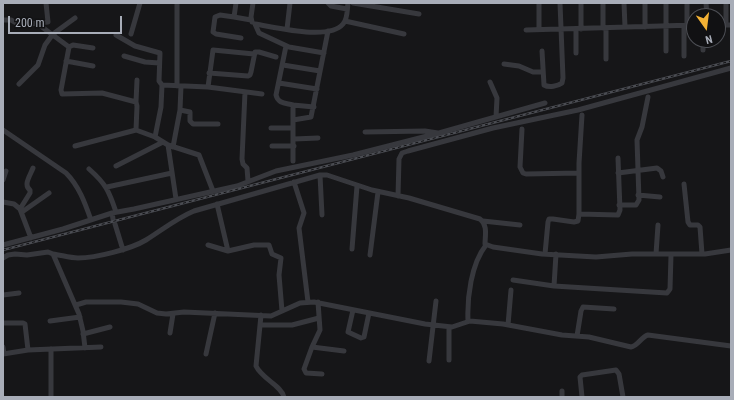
<!DOCTYPE html>
<html>
<head>
<meta charset="utf-8">
<style>
	body { margin:0 }
	#map { position:relative; width:734px; height:400px; overflow:hidden; background:#161618; font-family:"Roboto Condensed",sans-serif }
	canvas { display:block }
	.frame { position:absolute; inset:0; border:4px solid #a8adb8; pointer-events:none }
	.north { position:absolute; left:686px; top:8px; width:40px; height:40px; box-sizing:border-box; background:#111113; border:1px solid #4d4f55; border-radius:50%; rotate:166deg; font-size:11px; font-weight:700; line-height:16px; text-align:center; color:#a8adb8 }
	.north::after { content:''; display:block; margin:auto; width:14px; height:18px; background:#f2b134; clip-path:polygon(50% 0,100% 100%,50% 72%,0 100%) }
	.scale { position:absolute; left:8px; top:16px; width:114px; height:18px; box-sizing:border-box; border:2px solid #a8adb8; border-top:0; padding-left:5px; font-size:12px; line-height:14px; white-space:nowrap; color:#a8adb8; -webkit-text-stroke:3px #111113; paint-order:stroke }
</style>
</head>
<body>
<div id="map">
<canvas width="734" height="400"></canvas>
<div class="frame"></div>
<div class="north">N</div>
<div class="scale">200 m</div>
</div>
<script>
const g = document.querySelector('canvas').getContext('2d');
g.lineJoin = 'round';
function stroke(path, color, width, dash) {
  g.strokeStyle = color;
  g.lineWidth = width;
  g.lineCap = dash ? 'butt' : 'round';
  g.setLineDash(dash || []);
  g.stroke(path);
}
stroke(new Path2D(`
	M236 3 234 17 251 20
	M328 3 331 6 347 9
	M353 3 419 14
	M624 3 625 27
	M666 3V51
	M706 3 707 16
	M234 17 220 15 215 17 213 32 216 34 241 38
	M3 20H11L20 25 48 22 46 3
	M345 21 404 34
	M252 22 251 17 253 3
	M39 23 42 27 69 47 61 90 62 94 102 93 136 102 137 106 136 130
	M726 24V3
	M718 25H731
	M684 26V56
	M687 26V3
	M645 27V3
	M603 28V3
	M287 29 290 3
	M539 29V3
	M581 29V3
	M526 30 694 25
	M131 34 140 3
	M116 35 135 46 160 53 159 81 162 85 208 87 262 94
	M703 40V50
	M286 46 276 95C278 104 286 103 293 105V161
	M69 47 73 45 93 48
	M542 51 544 85C549 88 558 86 562 83L563 78 560 3
	M324 53 289 47 259 33 255 24C275 27 329 41 343 24 348 19 347 9 348 3
	M576 53V29
	M124 56 145 62 159 63
	M606 59V28
	M66 61 93 66
	M504 64 519 66 533 72H543
	M283 65 320 71
	M209 73 248 76 250 75 251 72 255 52H259L276 57
	M490 82 497 98 496 117
	M279 83 317 89
	M19 84 38 65 45 45 53 34 75 18
	M177 86V3
	M208 87 213 50 254 54
	M245 92 242 159 243 164 247 168 248 181
	M136 102 137 80
	M293 105 314 107
	M180 110 190 112V121L193 124H218
	M293 120 311 117 328 31
	M271 128H293
	M522 129 520 167 523 173 526 174 579 173
	M3 130 66 173C79 186 85 203 91 220
	M365 132 425 131 438 133
	M155 137 161 107 162 85
	M294 139 318 138
	M168 145 176 199
	M75 146 136 130 155 137 168 145 199 155 213 191
	M272 146H294
	M173 147 180 110 181 86
	M116 166 163 142
	M89 169C106 184 109 191 116 212
	M618 173 657 168 661 171 663 177
	M320 175 322 215
	M3 180 6 171
	M294 182 304 213 299 228 308 302
	M684 184 688 222 690 225H698L700 227 702 254
	M107 187 172 173
	M638 195 660 197
	M398 196 399 159 402 153 408 151 493 128 578 110 731 68
	M3 202 14 204 20 209 31 238
	M217 204 228 251
	M619 205H636L639 200 637 140 642 127 648 97
	M20 209 30 193V190C23 185 30 176 33 168
	M22 212 49 193
	M112 213 113 219
	M579 214V163L582 115
	M483 221 520 225
	M115 224 123 250
	M3 245 63 229 112 213 134 209 237 186 276 171 353 155 439 133 545 103
	M208 245 228 251 254 245H269L272 254 281 258 279 275 282 311
	M352 249 357 186
	M53 254C61 255 70 258 78 258 96 258 131 249 146 240 162 230 177 218 194 211L320 175H327L372 190 409 198 480 219C488 225 485 236 485 244L493 247 542 254 596 257 632 254H705L731 250
	M545 254 548 222 549 219H553L574 222 578 221 579 214 618 215 620 210 618 158
	M656 254 658 225
	M370 255 378 192
	M3 258 8 255 15 254 27 255 48 252 53 254 79 314 83 331 85 348
	M513 280 554 286 556 254
	M554 286 667 293 670 289 671 255
	M3 295 19 293
	M318 302 320 330 312 347 304 369 306 373 322 374
	M76 305 86 302H121L138 304 157 313 166 314 184 312 271 316 300 303 314 302 425 324 452 327 470 321 503 324 562 335 589 337 631 347C638 346 641 337 648 335L731 346
	M353 310 348 332 361 338 364 337 369 313
	M261 315 256 366C262 379 281 385 284 397
	M50 321 80 317
	M468 321C467 298 471 264 486 245
	M3 323H23L25 324 28 350
	M260 325H292L319 318
	M508 325 511 290
	M449 327V360
	M170 333 173 314
	M83 334 110 327
	M577 336 581 311 583 307 614 309
	M3 347 4 354
	M312 347 344 351
	M51 349V397
	M3 354 28 350 101 347
	M206 354 215 313
	M429 361 436 301
	M562 391V397
	M582 397 580 377 582 375 616 370 619 374 623 397`), '#37383d', 5);
const rail = new Path2D(`
	M3 250 731 61`);
stroke(rail, '#4a4c52', 2.5);
stroke(rail, '#111113', 1, [3]);
</script>
</body>
</html>
